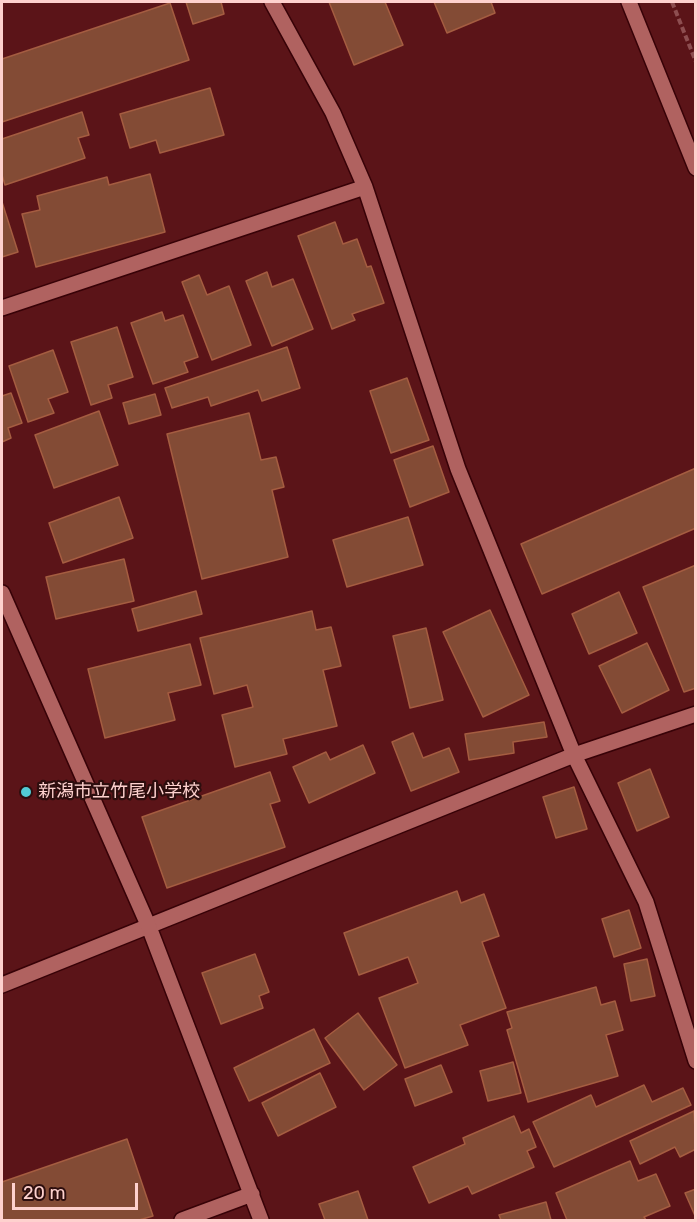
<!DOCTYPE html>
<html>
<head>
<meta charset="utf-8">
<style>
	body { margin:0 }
	#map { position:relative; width:697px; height:1222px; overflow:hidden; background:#5b1418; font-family:Rubik,sans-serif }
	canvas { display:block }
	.frame { position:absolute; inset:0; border:3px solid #fed1ce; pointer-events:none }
	.scale { position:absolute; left:12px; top:1183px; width:126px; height:27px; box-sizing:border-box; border:3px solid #fed1ce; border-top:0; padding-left:8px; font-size:18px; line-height:21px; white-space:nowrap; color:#fed1ce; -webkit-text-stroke:4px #2d0e0e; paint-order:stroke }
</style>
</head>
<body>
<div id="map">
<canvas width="697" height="1222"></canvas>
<div class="frame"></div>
<div class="scale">20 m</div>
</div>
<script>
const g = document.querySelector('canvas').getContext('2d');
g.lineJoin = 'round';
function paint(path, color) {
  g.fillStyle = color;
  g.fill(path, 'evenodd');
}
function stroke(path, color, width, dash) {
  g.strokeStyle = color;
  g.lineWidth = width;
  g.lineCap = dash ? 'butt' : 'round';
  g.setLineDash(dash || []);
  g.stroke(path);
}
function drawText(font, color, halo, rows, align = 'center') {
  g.font = font + ' Rubik,"Noto Sans JP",sans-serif';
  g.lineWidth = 4.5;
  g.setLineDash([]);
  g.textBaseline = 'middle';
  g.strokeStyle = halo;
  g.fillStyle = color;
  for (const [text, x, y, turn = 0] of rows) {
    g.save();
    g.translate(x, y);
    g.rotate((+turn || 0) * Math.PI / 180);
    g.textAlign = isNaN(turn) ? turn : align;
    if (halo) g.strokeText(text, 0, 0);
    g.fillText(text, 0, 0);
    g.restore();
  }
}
const building = new Path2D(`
	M186 2H221L224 14 193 24Z
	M329 2H385L403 45 354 65Z
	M434 2H491L495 13 447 33Z
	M170 3 189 60 2 122V59Z
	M210 88 224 135 160 153 156 140 130 148 120 114Z
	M82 112 89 135 78 138 85 158 5 185 2 175V139Z
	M150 174 165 232 36 267 22 214 40 210 37 196 107 177 109 185Z
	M2 202 18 252 2 257Z
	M335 222 343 244 357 239 367 267 371 266 384 303 352 314 355 320 332 329 298 236Z
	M267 272 272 287 293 279 313 329 272 346 246 281Z
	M199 275 207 295 229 286 251 345 212 360 182 282Z
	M162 312 165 321 183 315 198 357 184 362 188 372 153 384 131 323Z
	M117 327 133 377 108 385 112 398 91 405 71 342Z
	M287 347 300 388 262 401 258 390 211 406 208 397 172 408 165 388Z
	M53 350 68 392 48 399 54 413 28 422 9 366Z
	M407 378 429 440 391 453 370 391Z
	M11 393 22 423 8 428 11 438 2 442V396Z
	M155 394 161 415 129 424 123 403Z
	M99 411 118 465 54 488 35 435Z
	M249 413 261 460 276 457 284 487 272 490 288 557 202 579 167 434Z
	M433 446 449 492 410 507 394 460Z
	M696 468V528L542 594 521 544Z
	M119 497 133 538 63 563 49 523Z
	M408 517 423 565 347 587 333 540Z
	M124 559 134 601 56 619 46 577Z
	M696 565V688L684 692 643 587Z
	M196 591 202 614 138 631 132 609Z
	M619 592 637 633 589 654 572 614Z
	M490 610 529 695 483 717 443 632Z
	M312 611 316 630 331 627 341 666 323 670 337 726 283 739 287 754 235 767 222 715 253 707 247 685 214 694 200 638Z
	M426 628 443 700 410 708 393 636Z
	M647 643 669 690 622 713 599 666Z
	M190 644 201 685 168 693 175 720 105 738 88 669Z
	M544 722 547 737 513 742 514 753 469 760 465 734Z
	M413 733 423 758 449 748 459 772 411 791 392 742Z
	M363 745 375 773 309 803 293 767 326 752 330 760Z
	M650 769 669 817 637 831 618 783Z
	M270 772 280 801 270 804 285 847 167 888 142 817Z
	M574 787 587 829 556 838 543 797Z
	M457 891 461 903 484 894 499 936 482 942 506 1008 460 1025 468 1045 405 1068 379 998 418 983 408 957 359 975 344 933Z
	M629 910 641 948 614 957 602 919Z
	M255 954 269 992 259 996 263 1008 221 1024 202 973Z
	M647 959 655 996 631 1001 624 964Z
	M596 987 601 1005 615 1001 623 1030 606 1035 618 1076 528 1102 507 1030 512 1028 507 1012Z
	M358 1013 397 1065 364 1090 325 1038Z
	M314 1029 330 1063 249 1101 234 1068Z
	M513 1062 521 1093 488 1101 480 1071Z
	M441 1065 452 1092 415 1106 405 1079Z
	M320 1073 336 1107 278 1136 262 1103Z
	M644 1085 652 1102 683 1088 691 1105 554 1167 533 1122 591 1095 596 1107Z
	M694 1111 696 1149 680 1157 675 1147 640 1164 630 1141Z
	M514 1116 521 1133 529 1129 536 1147 527 1151 534 1167 472 1194 468 1186 429 1203 413 1167 465 1144 463 1138Z
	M127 1139 153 1216 139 1220H2V1182Z
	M630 1161 638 1181 656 1174 670 1206 644 1217 646 1220H567L556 1193Z
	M696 1189V1218L685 1193Z
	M358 1191 368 1220H325L319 1204Z
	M546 1202 551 1220H501L499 1215Z`);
paint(building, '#834b35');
stroke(building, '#a55d41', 1.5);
const street = new Path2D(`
	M272 2 333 113 365 187 458 469 574 755 646 902 696 1061
	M2 308 365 187
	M149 927 261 1220
	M2 985 574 755 696 714
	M182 1220 252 1194`);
const secondary = new Path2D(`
	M629 2 696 168
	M2 593 149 927`);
stroke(street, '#370207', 18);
stroke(secondary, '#370207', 18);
stroke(new Path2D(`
	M672 2 696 62`), '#8d4e50', 4, [6, 3]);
stroke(street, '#b06260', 15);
stroke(secondary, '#b06260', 15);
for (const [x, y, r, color] of [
	[26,792,6,"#52ccd5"]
]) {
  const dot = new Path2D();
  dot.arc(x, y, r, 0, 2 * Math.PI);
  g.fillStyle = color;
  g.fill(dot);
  stroke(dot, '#2d0e0e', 2);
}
drawText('18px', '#fed1ce', '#2d0e0e', [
	["新潟市立竹尾小学校",38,792]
], 'left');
</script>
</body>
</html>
